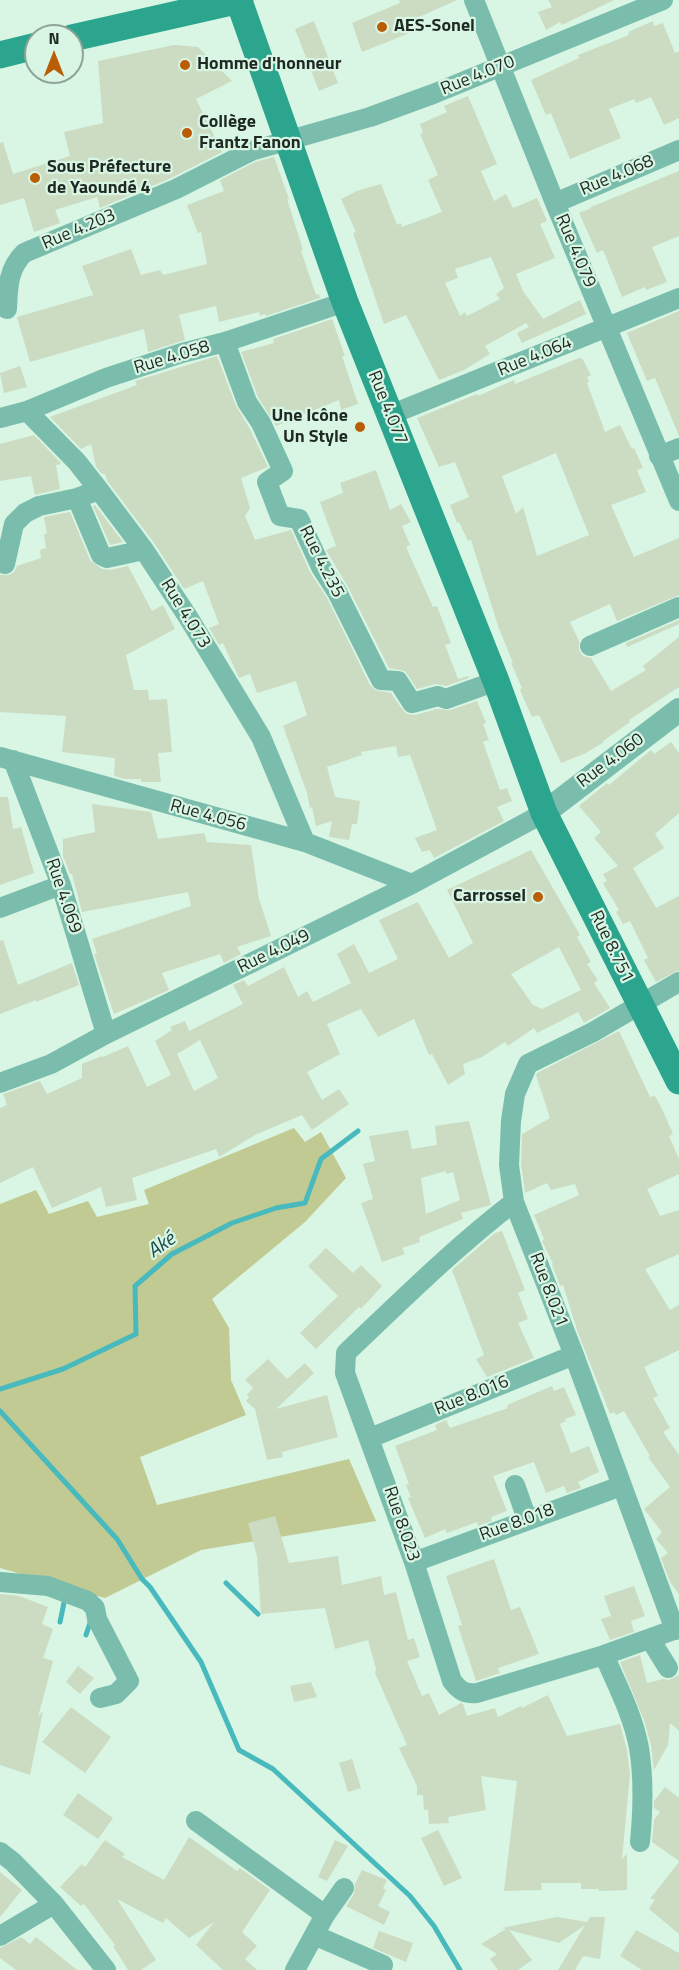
<!DOCTYPE html>
<html>
<head>
<meta charset="utf-8">
<style>
	body { margin:0 }
	#map { position:relative; width:679px; height:1970px; overflow:hidden; background:#d9f5e3; font-family:"Titillium Web",sans-serif }
	canvas { display:block }
	.north { position:absolute; left:24px; top:24px; width:60px; height:60px; box-sizing:border-box; background:#d9f5e3; border:2px solid #8fa396; border-radius:50%; rotate:0deg; font-size:16px; font-weight:700; line-height:24px; text-align:center; color:#1f2923 }
	.north::after { content:''; display:block; margin:auto; width:21px; height:27px; background:#b95e05; clip-path:polygon(50% 0,100% 100%,50% 72%,0 100%) }
</style>
</head>
<body>
<div id="map">
<canvas width="679" height="1970"></canvas>
<div class="north">N</div>
</div>
<script>
const g = document.querySelector('canvas').getContext('2d');
g.lineJoin = 'round';
function paint(path, color) {
  g.fillStyle = color;
  g.fill(path, 'evenodd');
}
function stroke(path, color, width, dash) {
  g.strokeStyle = color;
  g.lineWidth = width;
  g.lineCap = dash ? 'butt' : 'round';
  g.setLineDash(dash || []);
  g.stroke(path);
}
function drawText(font, color, halo, rows, align = 'center') {
  g.font = font + ' "Titillium Web",sans-serif';
  g.lineWidth = 4.5;
  g.setLineDash([]);
  g.textBaseline = 'middle';
  g.strokeStyle = halo;
  g.fillStyle = color;
  for (const [text, x, y, turn = 0] of rows) {
    g.save();
    g.translate(x, y);
    g.rotate((+turn || 0) * Math.PI / 180);
    g.textAlign = isNaN(turn) ? turn : align;
    if (halo) g.strokeText(text, 0, 0);
    g.fillText(text, 0, 0);
    g.restore();
  }
}
paint(new Path2D(`
	M294 1128 305 1142 321 1132 346 1178 305 1222 212 1299 229 1328 231 1380 246 1415 140 1457 157 1505 349 1459 376 1521 201 1550 105 1598 0 1568V1204L36 1190 49 1214 88 1201 97 1217 149 1204 144 1190Z`), '#c1ca92');
stroke(new Path2D(`
	M0 1389 63 1369 136 1334 135 1286 172 1254 232 1223 276 1208 305 1203 321 1159 358 1131
	M0 1411 117 1539 142 1579 150 1587 201 1662 239 1750 273 1769 410 1896 434 1926 460 1970
	M226 1583 258 1614
	M60 1622 65 1598
	M86 1635 91 1620`), '#48b9bc', 5);
paint(new Path2D(`
	M399 0H457L408 22 412 32 362 52 352 23 400 3Z
	M548 0H614L562 25 560 22 546 30 538 12 552 7Z
	M314 21 338 83 319 91 295 29Z
	M653 21 654 26 663 23 675 53 679 51V118L664 125 651 97 636 103 634 99 609 109 621 138 570 159 551 113 546 115 531 80 579 58 578 55 629 35 628 32Z
	M174 45 198 47 232 81 196 99 222 152 171 178 155 185 137 188 138 192 100 208 97 197 55 210 60 223 34 232 24 198 0 205V143L3 142 13 174 70 156 64 132 103 123 98 61Z
	M468 96 497 164 481 171 494 201 506 194 513 208 537 198 547 221 540 224 555 258 516 274 523 291 543 319 580 300 586 314 522 343 517 333 529 327 526 323 485 346 490 354 464 370 439 380 406 315 384 324 353 233 356 232 341 199 357 191 381 184 397 225 401 223 402 227 442 212 428 180 438 175 420 134 423 133 420 124 447 112 444 106ZM491 257 504 288 496 294 500 299 467 316 465 312 460 316 445 283 458 278 455 269Z
	M274 157 289 199H287L303 250 301 251 316 295 319 294 320 298 266 316 265 314 260 316 259 312 219 322 216 306 179 315 185 340 148 352 144 329 30 362 17 317 93 295 82 266 131 249 141 275 160 270 163 275 207 264 201 232 198 233 187 205 224 191 220 180 255 162Z
	M679 171V236L652 247 667 282 646 290 645 287 622 297 603 250 597 253 579 213 591 208V207Z
	M679 311V436L655 378 647 381 627 333Z
	M332 319 345 356H342L358 404 341 410 339 400 276 426 258 397 241 352 274 343 273 339Z
	M217 356 236 406 250 429 268 467 241 478 250 508 245 516 255 540 291 530 310 572 327 598 370 685 375 690 391 693 402 709 407 714 415 715 437 709 450 710 477 701 486 723 483 724 489 740 483 742 500 790 507 788 512 801 497 807 504 821 434 858 430 850 422 852 415 838 437 830 410 755 398 757 396 746 361 752 362 755 327 767 335 797 360 801 357 824H352L349 840 329 837 332 821 316 826 312 807 310 808 307 793 283 726 307 715 296 681 257 693 250 674 239 678 223 643 219 645 209 628 219 624 203 581 184 589 154 543 108 482 105 474H102L96 467 91 444 81 449 50 417 137 385 135 381Z
	M579 358H582L591 375 587 377 589 382 587 383 605 432 620 425 632 449 634 448 643 468 637 470 646 492 611 505 634 557 679 538V595L617 621 610 604 570 622 579 641V650L583 656 591 658 611 691 646 670 643 666 679 637V687L629 720 630 722 603 741 604 742 586 753 561 763 539 715 532 717 520 690 522 688 511 663H513L498 626 471 540 468 541 459 522 457 523 450 505 469 497 455 462 439 467 417 418 477 394 478 396 514 380 515 384ZM556 453 589 535 537 556 523 507 516 514 502 476Z
	M20 366 27 387 4 393 0 373Z
	M34 435 60 462 61 464 56 465 60 489 35 495 31 476 0 481V444Z
	M376 470 390 510 401 504 411 522 402 526 410 545 406 547 433 607 437 606 451 643 445 645 458 679 468 676 469 678 446 686 436 684 417 689 405 671 389 668 348 587 326 550 336 546 320 502 343 493 340 483Z
	M95 505 123 542 110 545 93 506Z
	M70 512 90 560 102 569 110 570 128 566 152 611 163 605 175 629 126 655 134 690H148L149 700 167 699 172 752 158 753 161 782H141V779H125L114 776 115 758 62 752 66 716 0 712V575H9L14 572 17 566 41 558 40 550 46 548 44 534H47L44 517Z
	M679 620V624L627 647 626 643Z
	M671 742 679 753V813L655 834 664 848 633 868 656 908 679 896V970L656 982 644 960 648 958 630 921 623 924 616 912 619 910 603 883 607 881 603 874 618 866 594 838 601 832 579 806 607 783 609 785 651 750 654 754Z
	M0 797H8L13 829 21 827 34 873 0 885Z
	M92 804 151 812 158 839 204 833 207 842 251 845 259 899 271 936 237 947 241 954 224 963 220 954 162 973 169 990 114 1014 94 954 97 953 92 939 191 906 188 892 82 912 72 874H70L63 856V839L95 832Z
	M531 850 580 935 577 937 591 962 587 964 598 980 594 983 610 1008 584 1023 578 1012 537 1033 534 1028 508 1046 505 1042 482 1057 463 1064 465 1074 448 1085 432 1054 429 1055 414 1019 378 1037 361 1009 327 1024 340 1054 307 1072 322 1100 339 1089 349 1104 312 1130 302 1115 255 1135 219 1157 216 1149 132 1178 137 1200 106 1207 101 1187 52 1208 33 1167 0 1183V1108L7 1105 3 1094 40 1081 47 1094 82 1078V1064L102 1056 103 1057 128 1046 147 1087 171 1075 155 1041 172 1030 170 1027 185 1021 189 1031 243 1004 233 985 244 980 248 986 284 967 298 997 307 991 313 1002 351 983 337 954 354 944 369 973 398 959 379 920 418 902 449 958 473 943 447 890ZM559 947 581 990 542 1009 533 1005 511 974ZM200 1040 218 1078 194 1091 177 1054Z
	M3 940 18 985 72 963 79 985 36 1002V1000L0 1014V941Z
	M619 1031 650 1097 655 1096 662 1109 673 1134 669 1136 679 1159V1174L647 1189 660 1216 679 1210V1254L645 1269 670 1310 679 1305V1350L644 1367 658 1396 653 1398 670 1428 663 1432 679 1455V1594L670 1582 661 1558 668 1553 656 1539 662 1532 644 1509 670 1487 648 1457 650 1456 624 1411 616 1415 614 1412 610 1414 578 1333 563 1285 560 1286 552 1265 553 1264 542 1241 544 1239 534 1215 579 1195 575 1184 551 1190 547 1183 525 1193 521 1164 522 1134 550 1118 536 1075 537 1073Z
	M469 1121 491 1205 461 1213 463 1219 419 1237 420 1242 402 1248 405 1254 382 1262 361 1203 373 1199 363 1164 375 1161 369 1136 408 1130 412 1149 437 1145 435 1126ZM446 1171V1174L453 1172 460 1200 426 1214 421 1178Z
	M502 1231 525 1290 518 1293 528 1319 518 1323 534 1358 487 1377 476 1359 484 1355 452 1270 495 1233Z
	M326 1248 353 1273 361 1265 382 1286 361 1309 359 1307 316 1349 300 1333 338 1296 308 1266Z
	M268 1359 287 1379 305 1363 314 1373 276 1409 327 1395 338 1437 282 1452 283 1457 267 1460 255 1409 246 1401 249 1397 247 1395 253 1388 245 1380Z
	M552 1386 554 1391 564 1387 576 1415 565 1419 566 1421 560 1424 571 1453 589 1446 599 1472 578 1482 581 1488 567 1493 564 1486 546 1493 534 1462 493 1476 507 1511 491 1517 492 1521 478 1526 477 1522 447 1533 445 1529 425 1538 408 1498 411 1497 406 1485 409 1484 395 1446 437 1430 435 1425 446 1420 450 1428 508 1408 507 1405Z
	M275 1516 289 1563 338 1556 342 1585 381 1576 384 1595 396 1592 408 1640 414 1638 420 1657 407 1661 422 1696 429 1693 439 1715 461 1703 463 1704 467 1716 495 1708 498 1717 521 1706 522 1708 548 1695 567 1736 620 1724 627 1750 630 1774 622 1859 627 1854V1890L599 1891V1889H581V1883H541L542 1890 504 1891 517 1781 481 1776 486 1810 448 1817 449 1823 429 1824 428 1810H424L423 1795H417V1786L399 1748 407 1745 375 1673 376 1669 368 1640 335 1649 325 1608 261 1614 257 1556 248 1523Z
	M494 1559 511 1610 520 1607 539 1654 498 1668 500 1673 476 1681 458 1626 462 1625 446 1576Z
	M634 1586 645 1616 631 1621 634 1632 610 1640 601 1619 611 1616 604 1596Z
	M0 1594 19 1596 48 1607 42 1624 53 1629 43 1658 53 1661 38 1717 43 1711 30 1775 0 1765Z
	M640 1655 647 1683 663 1679 669 1680 679 1675V1731L670 1723 668 1745 654 1770 651 1745 644 1720 620 1662Z
	M78 1666 94 1678 80 1694 66 1682Z
	M311 1682 317 1697 294 1702 290 1686Z
	M71 1707 111 1737 85 1773 42 1742Z
	M352 1759 361 1788 348 1792 339 1763Z
	M665 1787 679 1798V1861L652 1842 654 1820 660 1812 654 1808V1801Z
	M78 1793 113 1818 98 1839 63 1815Z
	M438 1830 462 1878 444 1886 421 1838Z
	M189 1837 237 1871 240 1868 270 1890 242 1932 257 1946 245 1959 257 1970H223L196 1945 214 1922 189 1938 166 1918 163 1923 117 1899 156 1960 141 1970H128L113 1946 115 1945 84 1904 81 1906 60 1887 82 1864 85 1867 105 1840 125 1854 122 1857 164 1880Z
	M335 1840 348 1846 327 1881 318 1877Z
	M679 1862V1934L649 1909 655 1899H650Z
	M362 1870 387 1880 383 1888 386 1890 378 1906 390 1912 384 1925 346 1906 354 1894 355 1884Z
	M0 1872 22 1890 0 1917Z
	M557 1917 587 1922 590 1917H605L600 1959 583 1956 575 1970H558L585 1925 559 1943 509 1930 532 1960 518 1970H498L490 1959 497 1954 481 1944 506 1929 501 1928Z
	M636 1930 679 1953V1970H642L620 1956Z
	M379 1931 413 1943 406 1962 373 1948Z
	M21 1937 30 1944 36 1937 77 1970H16L0 1958V1948Z`), '#cbdcc3');
stroke(new Path2D(`
	M474 0 555 203 679 501
	M555 203 679 150
	M7 309C8 287 8 269 24 253L176 189 251 151 370 117 433 94 663 0
	M225 342 247 402 261 423 283 471 267 482 280 516 299 519 321 567 337 592 381 680 398 681 412 703 438 696 446 699 496 681
	M27 411 77 462 99 490 144 550 188 617 261 737 305 842
	M390 415 679 298
	M0 418 27 411 106 378 182 353 225 342 345 302
	M659 456 679 448
	M77 498 101 555 107 558 144 550
	M5 564 14 524 25 513 39 506 77 498 99 490
	M590 646 679 607
	M0 757 305 842 412 884
	M13 760 61 885 106 1034
	M0 908 61 885
	M0 1083 51 1064 106 1034 412 884 544 813
	M514 1202C454 1248 401 1301 346 1353L345 1373 414 1562 452 1681C460 1691 464 1694 477 1693L604 1655 679 1628
	M370 1438 574 1355
	M515 1485 527 1519
	M414 1562 621 1486
	M0 1582 48 1586 88 1601 95 1608 97 1619 129 1681 116 1694 100 1698
	M675 1630 574 1355 514 1202 509 1165 511 1121 515 1094 528 1064 593 1032 679 982
	M650 1639 668 1668
	M604 1655C617 1685 633 1715 639 1748 644 1778 643 1811 640 1842
	M196 1821 325 1915
	M0 1852 13 1862 54 1904
	M314 1935 383 1965
	M0 1936 54 1904 106 1970
	M295 1970 325 1915 344 1888`), '#7bbdad', 20);
stroke(new Path2D(`
	M544 813 679 710`), '#7bbdad', 24);
stroke(new Path2D(`
	M239 1 345 302 496 681 544 813 679 1081
	M72 38 240 0
	M0 55 36 46`), '#2ca58e', 27);
for (const [x, y, r, color] of [
	[382,27,6,"#b95e05"],
	[185,65,6,"#b95e05"],
	[187,133,6,"#b95e05"],
	[35,178,6,"#b95e05"],
	[360,427,6,"#b95e05"],
	[538,897,6,"#b95e05"]
]) {
  const dot = new Path2D();
  dot.arc(x, y, r, 0, 2 * Math.PI);
  g.fillStyle = color;
  g.fill(dot);
  stroke(dot, '#d9f5e3', 2);
}
drawText('bold 18px', '#1f2923', '#d9f5e3', [
	["AES-Sonel",394,27],
	["Homme d'honneur",197,65],
	["Collège",199,123],
	["Frantz Fanon",199,144],
	["Sous Préfecture",47,168],
	["de Yaoundé 4",47,189],
	["Une Icône",348,417,"right"],
	["Un Style",348,438,"right"],
	["Carrossel",526,897,"right"]
], 'left');
drawText('18px', '#1f2923', '#d9f5e3', [
	["Rue 4.070",478,76,-22],
	["Rue 4.068",617,176,-23],
	["Rue 4.203",79,230,-23],
	["Rue 4.079",575,251,67],
	["Rue 4.064",535,357,-22],
	["Rue 4.058",172,358,-17],
	["Rue 4.077",387,408,68],
	["Rue 4.235",321,562,63],
	["Rue 4.073",185,614,58],
	["Rue 4.060",611,761,-37],
	["Rue 4.056",208,816,15],
	["Rue 4.069",63,896,71],
	["Rue 8.751",611,947,64],
	["Rue 4.049",274,952,-26],
	["Rue 8.021",548,1290,69],
	["Rue 8.016",472,1396,-22],
	["Rue 8.018",517,1523,-20],
	["Rue 8.023",401,1524,71]
]);
drawText('italic 20px', '#164849', '#d9f5e3', [
	["Aké",162,1246,-35]
]);
</script>
</body>
</html>
